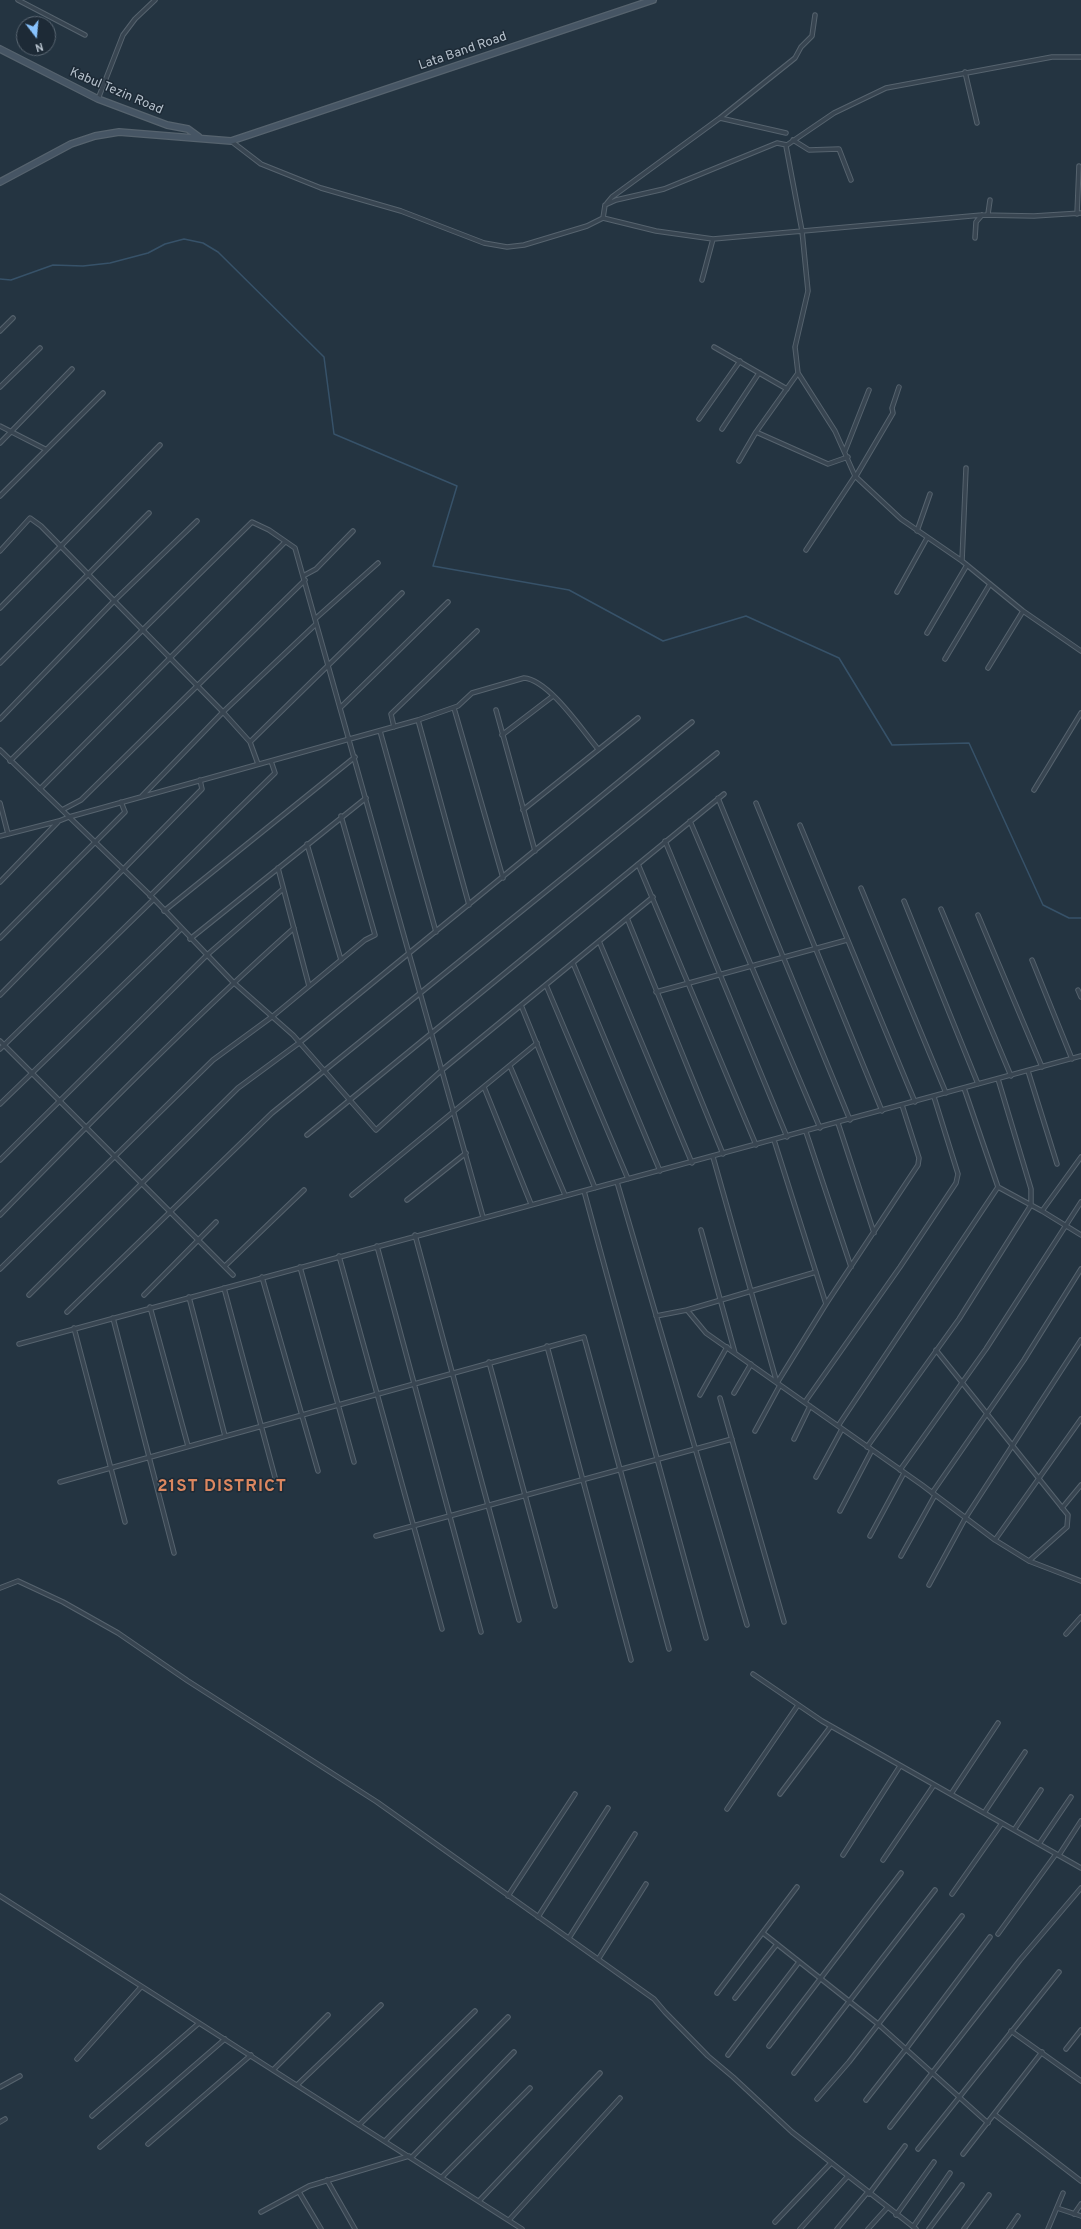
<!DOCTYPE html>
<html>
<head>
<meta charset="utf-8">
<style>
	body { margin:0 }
	#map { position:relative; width:1081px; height:2229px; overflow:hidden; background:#243441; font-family:Overpass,sans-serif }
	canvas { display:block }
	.north { position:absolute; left:16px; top:16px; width:40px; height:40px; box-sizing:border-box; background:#1d2a36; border:1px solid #5a6672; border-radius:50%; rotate:164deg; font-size:11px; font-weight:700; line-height:16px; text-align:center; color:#b5c0cb }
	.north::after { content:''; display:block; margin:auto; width:14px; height:18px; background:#88c3fe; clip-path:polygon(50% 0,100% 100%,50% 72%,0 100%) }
</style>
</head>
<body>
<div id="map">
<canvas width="1081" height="2229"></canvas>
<div class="north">N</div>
</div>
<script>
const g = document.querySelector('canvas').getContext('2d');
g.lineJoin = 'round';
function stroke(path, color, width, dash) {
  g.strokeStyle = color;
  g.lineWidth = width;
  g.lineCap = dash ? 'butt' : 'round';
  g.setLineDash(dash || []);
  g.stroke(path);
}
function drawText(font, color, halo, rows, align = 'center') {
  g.font = font + ' Overpass,sans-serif';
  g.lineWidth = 3;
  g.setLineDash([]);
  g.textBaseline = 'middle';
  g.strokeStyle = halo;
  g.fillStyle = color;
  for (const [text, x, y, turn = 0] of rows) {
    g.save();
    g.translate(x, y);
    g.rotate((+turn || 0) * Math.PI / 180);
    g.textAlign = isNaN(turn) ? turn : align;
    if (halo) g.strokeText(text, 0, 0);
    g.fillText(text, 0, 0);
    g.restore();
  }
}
stroke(new Path2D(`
	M0 279 11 280 53 265 83 266 110 263 148 253 165 244 184 239 203 243 218 252 324 357 334 434 457 486 433 566 569 590 663 641 746 616 839 658 892 745 969 743 1043 905 1069 918H1081`), '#375269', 1.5);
const street = new Path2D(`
	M18 0 85 35
	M965 72 977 123
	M98 99 123 35 135 19 155 0
	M720 118 786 133
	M793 140 809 150 839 149 851 180
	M231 141 261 164 321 188 401 211 484 243 507 247 524 245 587 226 603 218 656 231 713 239 982 215 1034 216 1081 213
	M786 146 802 231 808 291 795 347 798 373 835 431 855 476 901 519 962 561 1023 611 1081 651
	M607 203 612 197 720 118 795 58 801 47 812 36 815 15
	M988 214 990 200
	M1077 214 1079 166
	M603 218 605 205 616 200 664 189 777 143 787 145 834 113 886 88 1052 57H1081
	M975 238 976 222 982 215
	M702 280 713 239
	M0 331 13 318
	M714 347 787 389
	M0 387 40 348
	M699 419 740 361
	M0 426 45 449
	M722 429 759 373
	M756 432 828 464 848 457
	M0 443 72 369
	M845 451 869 390
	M739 461 756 432 798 373
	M856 476 893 413 892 408 899 387
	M0 496 103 393
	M917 531 930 494
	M806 550 855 476
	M0 551 30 518 41 526 223 712 250 742 258 764
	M962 561 966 468
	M303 576 316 569 353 531
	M897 592 927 538
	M0 608 160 445
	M315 619 378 563
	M927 633 967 565
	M945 659 990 584
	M0 663 149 513
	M988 668 1023 611
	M340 708 448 602
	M454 708 503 878
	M496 710 535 851
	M0 719 114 601 197 521
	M418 720 469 905
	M394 727 391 714 477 631
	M380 731 436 932
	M502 735 553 696
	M250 742 402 593
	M0 750 154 899 233 982 293 1035 376 1130 442 1070 653 897
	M10 761 252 522 269 530 295 548 483 1217
	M40 789 285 542
	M1034 790 1081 713
	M142 796 223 712 316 624
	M718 798 850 1120
	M0 803 8 834
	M756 803 882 1111
	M62 810 81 800 305 580
	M523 810 638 718
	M690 821 820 1128
	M800 825 915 1102
	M0 836 59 821 69 817 418 720 458 706 472 693 524 678C549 680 582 730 598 749
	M665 841 787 1137
	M307 844 341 960
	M638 864 756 1145
	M278 868 309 986
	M0 882 58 822
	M861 888 946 1093
	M150 896 275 773 271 761
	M904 901 978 1084
	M941 909 1011 1076
	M164 911 355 757
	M978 915 1042 1067
	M627 918 723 1154
	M0 938 125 812 121 802
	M190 939 366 798
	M599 941 692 1163
	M1032 960 1072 1059
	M573 963 660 1171
	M546 985 628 1179
	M1078 990 1081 997
	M656 992 847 940
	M0 995 202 789 200 780
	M521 1005 595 1188
	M0 1041 233 1275
	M0 1049 154 899
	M510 1066 565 1195
	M1028 1071 1057 1164
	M484 1087 531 1204
	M964 1088 998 1187 1042 1211 1081 1235
	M0 1104 181 929
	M838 1123 874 1233
	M806 1132 851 1267
	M307 1135 724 794
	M774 1140 826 1304
	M713 1157 777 1383
	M0 1160 207 955 283 889
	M617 1182 747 1625
	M584 1191 706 1638
	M352 1195 537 1043
	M407 1200 466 1153
	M1042 1211 1081 1157
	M0 1215C96 1117 192 1019 294 928
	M701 1230 735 1353
	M415 1235 519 1620
	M377 1246 481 1632
	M339 1256 442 1629
	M225 1266 304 1190
	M300 1267 354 1462
	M0 1269 213 1060 273 1016 365 940 375 935 341 816
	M262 1277 318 1471
	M224 1288 276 1481
	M29 1295 238 1088 299 1043 692 722
	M144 1295 216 1222
	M189 1297 225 1436
	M150 1307 188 1446
	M687 1310 816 1272
	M67 1312 272 1113 717 753
	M656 1316 687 1310 706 1333 922 1485 995 1540 1029 1561 1081 1581
	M113 1318 174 1553
	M74 1328 125 1522
	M19 1344 1081 1056
	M547 1346 631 1660
	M936 1350 1068 1515 1067 1527 1029 1561
	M489 1362 555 1606
	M777 1383 826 1304 918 1165 919 1158 902 1105
	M734 1393 751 1364
	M700 1395 727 1347
	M720 1398 784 1622
	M805 1402 900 1267 956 1183 958 1174 934 1097
	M838 1426 998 1187
	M755 1431 780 1385
	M794 1439 810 1406
	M867 1447 959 1319 1031 1205V1189L998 1079
	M900 1470 986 1349 1081 1202
	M816 1477 842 1429
	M60 1482 584 1337 669 1649
	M932 1493 1024 1360 1081 1269
	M1062 1508 1081 1485
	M840 1511 872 1450
	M376 1536 732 1439
	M870 1536 904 1473
	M995 1540 1081 1419
	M901 1556 935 1495
	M929 1585 966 1517 1081 1340
	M0 1588 18 1581 63 1602 118 1633 188 1681 377 1802 654 1999 665 2012 708 2056 733 2077 792 2132 916 2229
	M1066 1634 1081 1617
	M753 1674 822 1721 1081 1868
	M780 1794 831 1726
	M951 1794 998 1723
	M727 1809 798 1705
	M984 1813 1025 1752
	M1014 1830 1041 1790
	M1039 1844 1071 1797
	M843 1855 900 1766
	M1059 1855 1081 1821
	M883 1860 934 1785
	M952 1894 1002 1823
	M0 1896 522 2229
	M508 1896 575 1794
	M538 1917 608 1808
	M763 1933 878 2024 988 2123
	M998 1934 1056 1854
	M569 1938 635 1834
	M599 1958 646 1884
	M717 1993 797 1887
	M735 1998 777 1944
	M1011 2031 1081 2081
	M769 2046 901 1873
	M1066 2049 1081 2030
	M728 2055 799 1962
	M77 2059 141 1987
	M273 2070 328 2015
	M794 2073 935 1890
	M297 2085 381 2005
	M0 2087 20 2076
	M817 2099 849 2062 962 1916
	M866 2100 906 2049 990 1937
	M994 2114 1081 2181
	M92 2116 199 2023
	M0 2122 5 2119
	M359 2125 475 2011
	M890 2127 1020 1960 1081 1888
	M385 2141 508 2017
	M148 2144 251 2055
	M100 2147 225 2039
	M918 2149 1059 1972
	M963 2154 1042 2052
	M411 2158 514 2052
	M442 2177 530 2088
	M327 2180 355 2229
	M299 2192 321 2229
	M869 2194 905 2146
	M479 2201 600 2073
	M1057 2208 1081 2216
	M261 2212 309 2186 409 2156
	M1074 2214 1081 2204
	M896 2215 934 2162
	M509 2220 620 2098
	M775 2222 831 2163
	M913 2227 950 2173
	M800 2229 848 2176
	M837 2229 867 2193
	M868 2229 887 2208
	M929 2229 962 2185
	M964 2229 989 2195
	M1009 2229 1018 2216
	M1048 2229 1063 2193`);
const secondary = new Path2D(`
	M0 49 98 99 167 125 188 129 199 137
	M0 182 71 144 95 136 119 132 231 141 653 0`);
stroke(street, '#56636e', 5.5);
stroke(secondary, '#56636e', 8);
stroke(street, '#384551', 3.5);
stroke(secondary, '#465564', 5.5);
drawText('13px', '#b5c0cb', '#1d2a36', [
	["Lata Band Road",463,52,-19],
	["Kabul Tezin Road",116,92,23]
]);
g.letterSpacing = '1px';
drawText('bold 17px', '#db8760', '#1d2a36', [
	["21ST DISTRICT",222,1488]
]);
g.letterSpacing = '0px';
</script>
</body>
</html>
